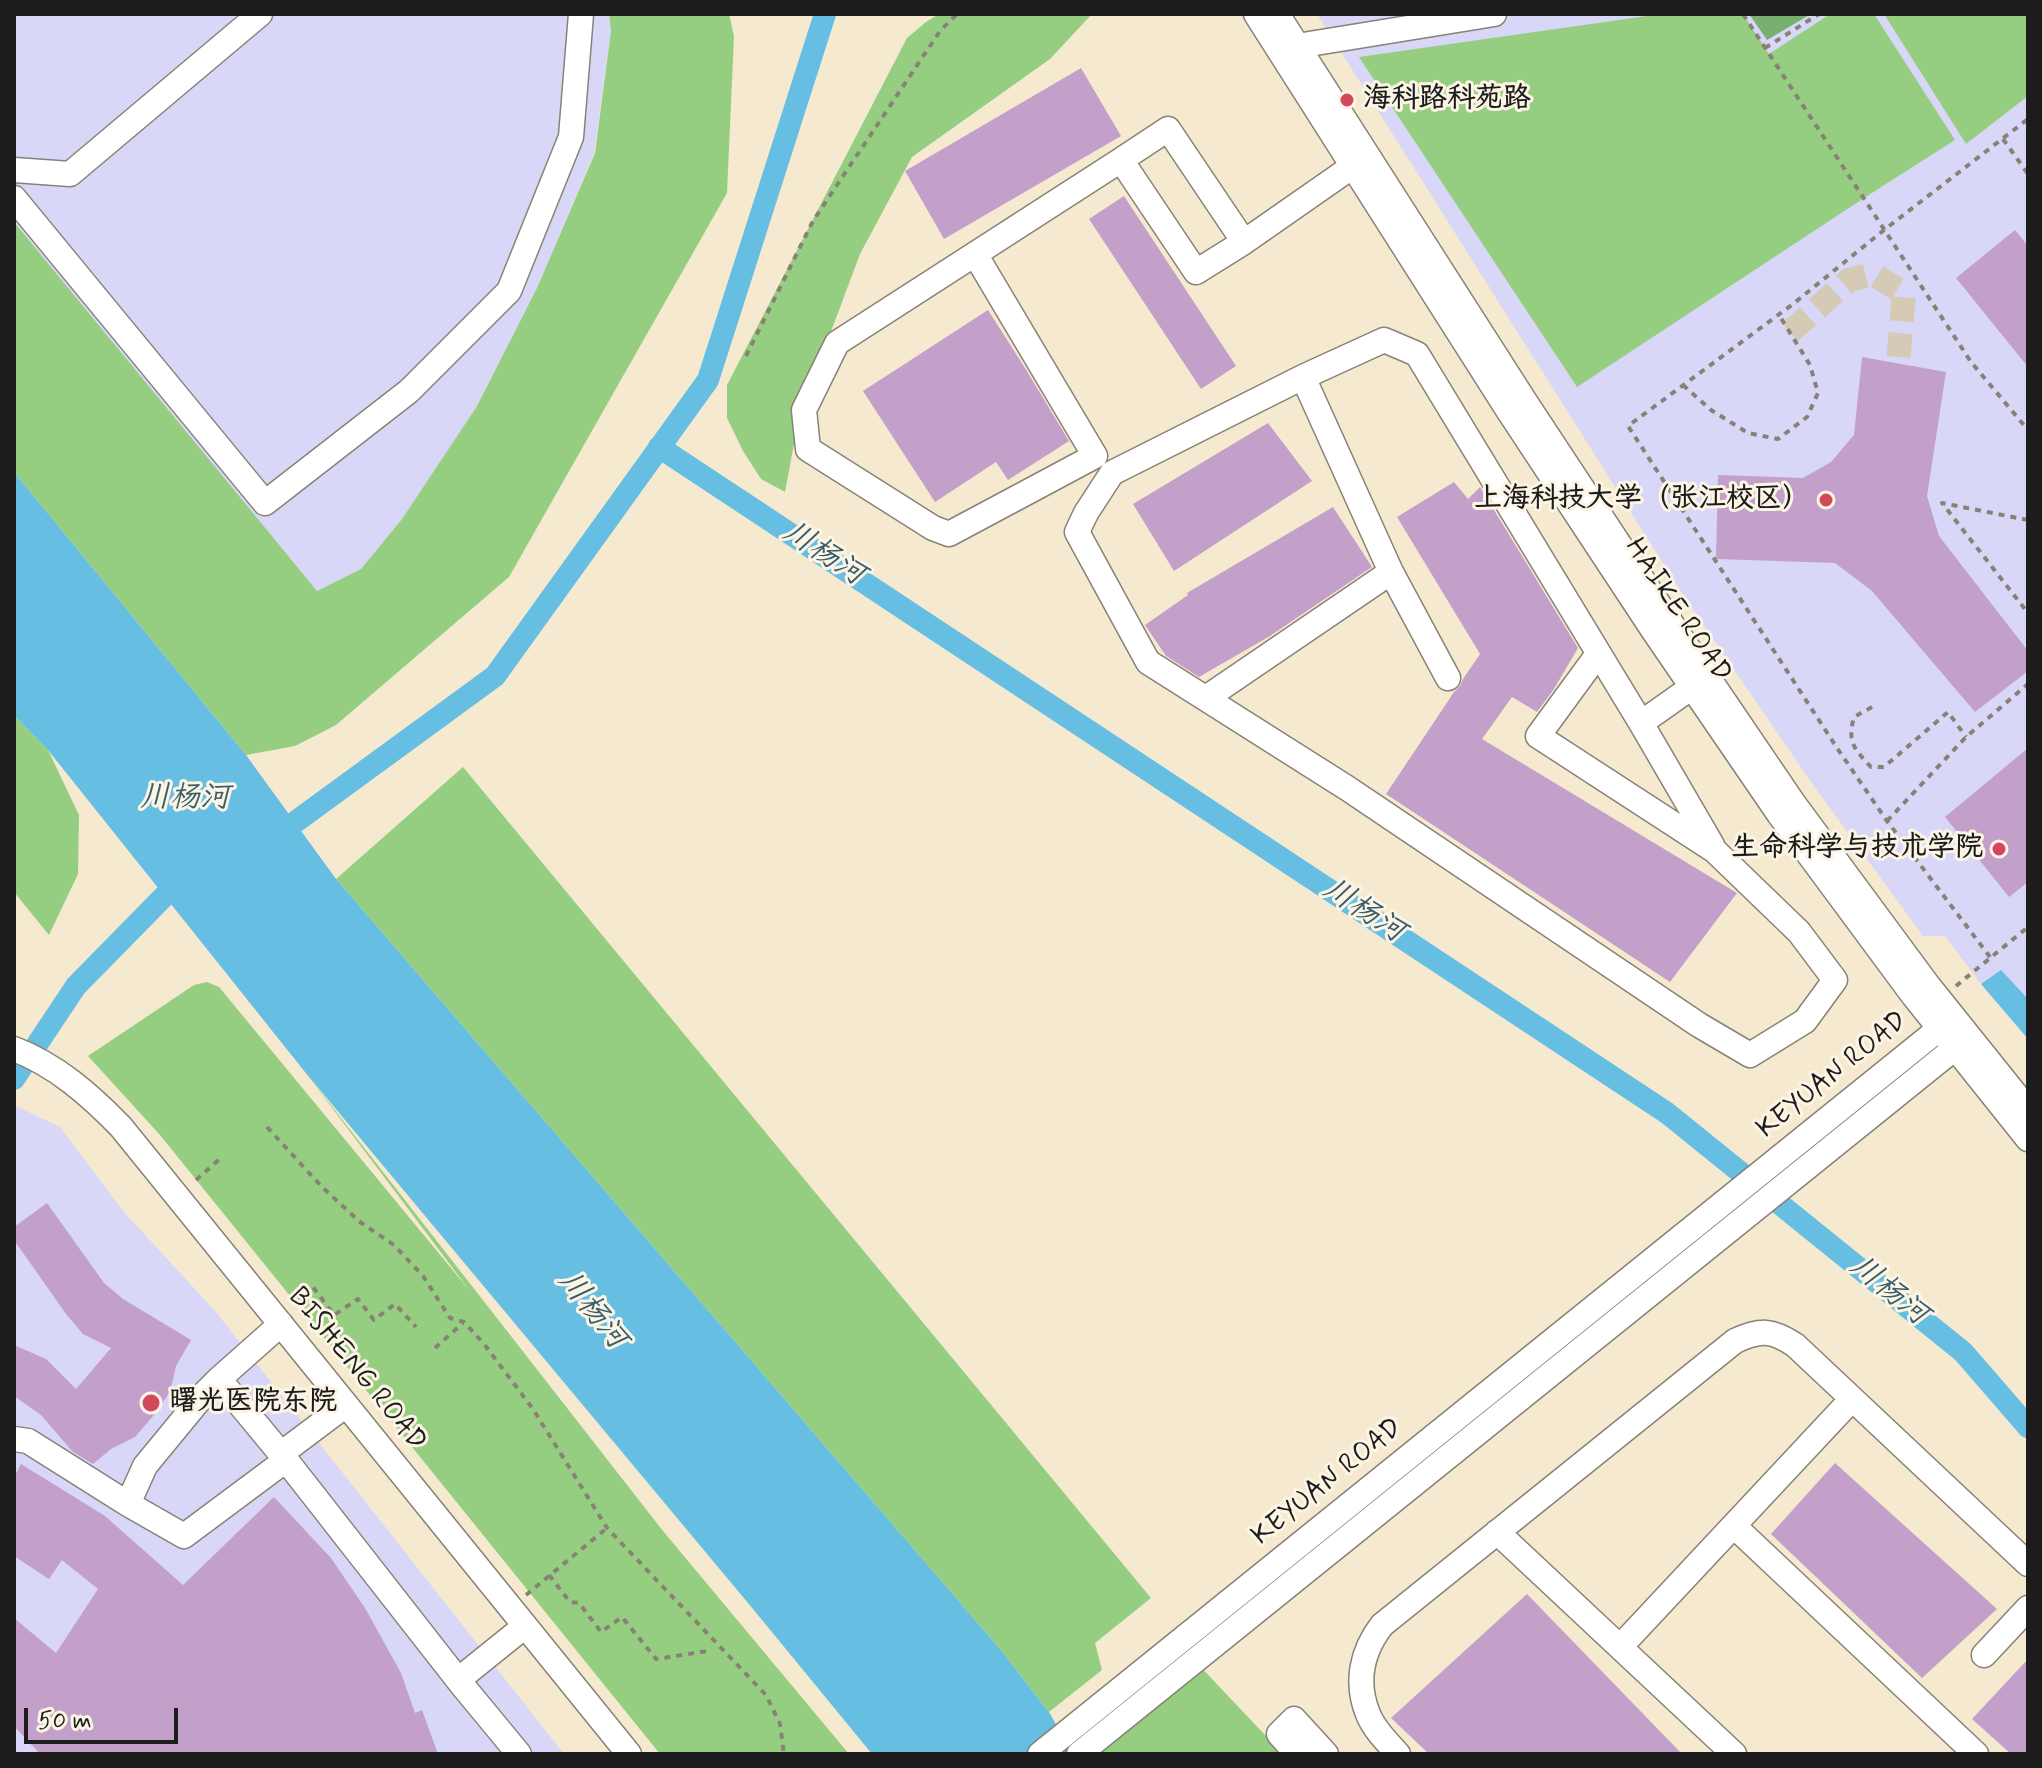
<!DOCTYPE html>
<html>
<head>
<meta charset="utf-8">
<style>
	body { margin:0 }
	#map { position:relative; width:2042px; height:1768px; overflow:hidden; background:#f5e9d0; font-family:Mynerve,sans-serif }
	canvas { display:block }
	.frame { position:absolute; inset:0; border:16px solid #1c1c1c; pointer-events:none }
	.scale { position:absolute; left:24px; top:1708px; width:154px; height:36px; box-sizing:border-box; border:4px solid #1c1c1c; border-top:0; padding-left:10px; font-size:24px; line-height:28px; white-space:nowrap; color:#1c1c1c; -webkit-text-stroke:6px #fcf5e5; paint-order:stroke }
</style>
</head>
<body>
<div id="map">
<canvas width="2042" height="1768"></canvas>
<div class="frame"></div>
<div class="scale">50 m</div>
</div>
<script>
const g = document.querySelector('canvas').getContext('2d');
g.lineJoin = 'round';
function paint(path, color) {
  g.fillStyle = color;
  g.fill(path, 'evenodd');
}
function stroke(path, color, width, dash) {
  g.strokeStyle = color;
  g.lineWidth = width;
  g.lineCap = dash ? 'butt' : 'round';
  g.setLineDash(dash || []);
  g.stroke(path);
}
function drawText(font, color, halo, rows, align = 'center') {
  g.font = font + ' Mynerve,"LXGW WenKai TC",sans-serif';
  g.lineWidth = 6;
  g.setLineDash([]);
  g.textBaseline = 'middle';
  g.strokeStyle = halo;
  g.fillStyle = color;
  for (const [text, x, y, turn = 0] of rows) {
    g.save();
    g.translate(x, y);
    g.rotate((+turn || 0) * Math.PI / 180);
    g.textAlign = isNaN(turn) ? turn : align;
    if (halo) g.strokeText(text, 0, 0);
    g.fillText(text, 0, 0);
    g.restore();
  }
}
paint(new Path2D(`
	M14 14H609L611 31 594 153 537 288 477 406 402 519 361 569 317 592 14 222Z
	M1317 14H2028V1039L1981 984 1945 936H1923L1811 782 1685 598Z
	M14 1105 60 1127 123 1211 216 1312 564 1754H14Z`), '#d8d7f8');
paint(new Path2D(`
	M609 14H729L734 36 727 193 509 577 336 725 295 746 246 755 14 472V222L317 591 361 569 402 519 477 406 537 288 595 153 611 31Z
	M939 14H1092L1050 59 912 157 860 254 799 417 785 492 761 479 743 451 727 418V385L907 38 926 22Z
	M1661 14H1743L1769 54 1830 14H1874L1955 140 1864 198 1577 387 1359 57Z
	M1884 14H2028V96L1966 144Z
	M14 715 48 750 79 815 78 874 49 935 14 892Z
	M463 767 1151 1598 1095 1643 1102 1670 1049 1712 1000 1649 336 879Z
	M207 982 219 987 470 1291 305 1072 663 1531 849 1754H660L160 1135 88 1056 194 985Z
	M1195 1661 1283 1754H1079Z`), '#96ce81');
paint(new Path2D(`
	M1749 14H1811L1767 40Z`), '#78b16f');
paint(new Path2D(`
	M14 472 246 755 336 879 1000 1649 1049 1712 1073 1754H872L753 1609 305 1072 48 750 14 715Z
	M2001 970 2028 999V1039L1981 984Z`), '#66bee3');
stroke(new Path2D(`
	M659 447 1667 1113 1963 1352 2028 1427
	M272 839 495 676 708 380 825 14
	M14 1079 76 986 184 876`), '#66bee3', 22);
paint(new Path2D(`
	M1081 68 1121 136 944 239 905 171Z
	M1124 196 1236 366 1201 389 1089 219Z
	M2015 230 2028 246V367L1956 278Z
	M988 310 1025 368 1069 441 1008 480 996 462 935 502 863 391Z
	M1862 357 1946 372 1927 496 1939 536 2028 651V671L1975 712 1872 591 1835 563 1716 559 1718 475 1803 478 1831 462 1854 435Z
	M1268 423 1312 481 1174 571 1133 504Z
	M1454 482 1468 499 1480 487 1578 648 1554 689 1537 712 1512 697 1482 739 1737 893 1670 982 1386 794 1454 692 1460 686 1463 679 1480 654 1397 517Z
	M1333 507 1372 567 1270 636 1199 677 1166 656 1145 625 1188 595 1187 593Z
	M2028 748V882L2009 897 1945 817Z
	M47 1203 104 1283 123 1299 191 1340 176 1366 170 1392 154 1415 135 1437 111 1449 93 1464 73 1452 41 1415 14 1396V1345L46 1359 76 1389 111 1348 83 1334 66 1314 14 1240V1227Z
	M1835 1463 1997 1609 1922 1678 1771 1534Z
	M21 1464 105 1516 183 1585 274 1497 331 1558 365 1608 401 1673 415 1713 422 1710 438 1754H40L14 1726V1618L56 1653 98 1589 62 1560 49 1579 14 1556V1477Z
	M1527 1594 1682 1754H1429L1391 1718Z
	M2028 1659V1754H2011L1972 1719Z`), '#c3a0c9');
stroke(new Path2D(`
	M1790 332 1849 280 1873 274 1904 293 1898 363`), '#d4cab5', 24, [24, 12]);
const minor = new Path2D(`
	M1256 14 1508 410 1653 630 1779 814 1913 995 2028 1139
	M1277 14 1524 400 1669 620 1794 804 1927 984 2028 1110
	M1297 46 1494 14
	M14 170 70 174 260 14
	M14 198 265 503 409 391 509 291 571 137 581 14
	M1244 242 1168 129 1121 160 1196 272 1244 242 1353 166
	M975 254 1095 456 949 534 933 528 808 449 804 410 837 343 1121 160
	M1303 377 1391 572 1448 678
	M1598 654 1538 736 1715 851 1799 932 1835 980 1805 1021 1750 1055 1699 1025 1347 788 1148 662 1077 532 1086 513 1112 473 1303 377 1384 340 1417 354 1641 723 1692 687
	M1206 698 1391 572
	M1641 723 1712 845
	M14 1049C56 1065 90 1095 121 1127L629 1754
	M219 1379 281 1324
	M14 1439 28 1441 128 1504 184 1536 286 1460 462 1685 519 1754
	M282 1453 346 1405
	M128 1504 145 1466 205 1393 219 1379 286 1460
	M1734 1526 1976 1754
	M1497 1532 1734 1754
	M1620 1647 1852 1399
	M1984 1655 2028 1608
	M458 1680 525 1626
	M1040 1754 1939 1029 1953 1027
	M1079 1754 1955 1048 1958 1035
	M1297 1754 1279 1734 1294 1719 1326 1754
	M1398 1754C1387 1742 1374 1729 1368 1714 1355 1682 1362 1651 1382 1625L1735 1341C1761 1329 1772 1330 1795 1345L2028 1564`);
stroke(minor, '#888276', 27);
stroke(new Path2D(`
	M1743 14 1971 362 2028 430
	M1765 48 1819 14
	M2003 139 2028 174
	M746 356 813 221 940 31 957 14
	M1683 385 1711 410 1748 433 1778 439 1807 417 1818 393 1810 365 1779 315
	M2028 520 1942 503 2028 613
	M1872 707 1854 717C1847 742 1854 749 1871 767H1884L1948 712 1966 737
	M1887 821 1966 737 2028 684
	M1990 957 1887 821 1837 748 1628 426 1793 304 1884 230 2028 119
	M1956 986 2028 927
	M267 1127 322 1187 360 1222 394 1245 423 1276 450 1318 464 1322 484 1344 533 1409 607 1528 766 1695 780 1724 784 1754
	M196 1180 222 1157
	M295 1302 313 1287 334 1315 358 1299 374 1320 395 1304 416 1327
	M435 1348 463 1323
	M549 1575 570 1602 579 1603 601 1632 622 1617 656 1659 708 1651
	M526 1595 607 1528`), '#888276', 4, [6, 6]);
stroke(minor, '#fff', 24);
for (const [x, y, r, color] of [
	[1347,100,8,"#d1495b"],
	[1826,500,8,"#d1495b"],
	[1999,849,8,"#d1495b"],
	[151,1403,10,"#d1495b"]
]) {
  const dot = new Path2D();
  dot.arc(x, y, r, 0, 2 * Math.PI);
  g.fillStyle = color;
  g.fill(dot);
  stroke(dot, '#fcf5e5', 3);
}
drawText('bold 28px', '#1c1c1c', '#fcf5e5', [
	["海科路科苑路",1363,100],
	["上海科技大学（张江校区）",1810,500,"right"],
	["生命科学与技术学院",1983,849,"right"],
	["曙光医院东院",169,1403]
], 'left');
drawText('28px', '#1c1c1c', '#fcf5e5', [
	["HAIKE ROAD",1677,611,56],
	["KEYUAN ROAD",1833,1076,-39],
	["BISHENG ROAD",356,1370,51],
	["KEYUAN ROAD",1328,1483,-39]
]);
drawText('italic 30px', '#3a5d6c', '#fcf5e5', [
	["川杨河",823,555,33],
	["川杨河",185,800],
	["川杨河",1363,912,33],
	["川杨河",1888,1292,39],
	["川杨河",591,1311,51]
]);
</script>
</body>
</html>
